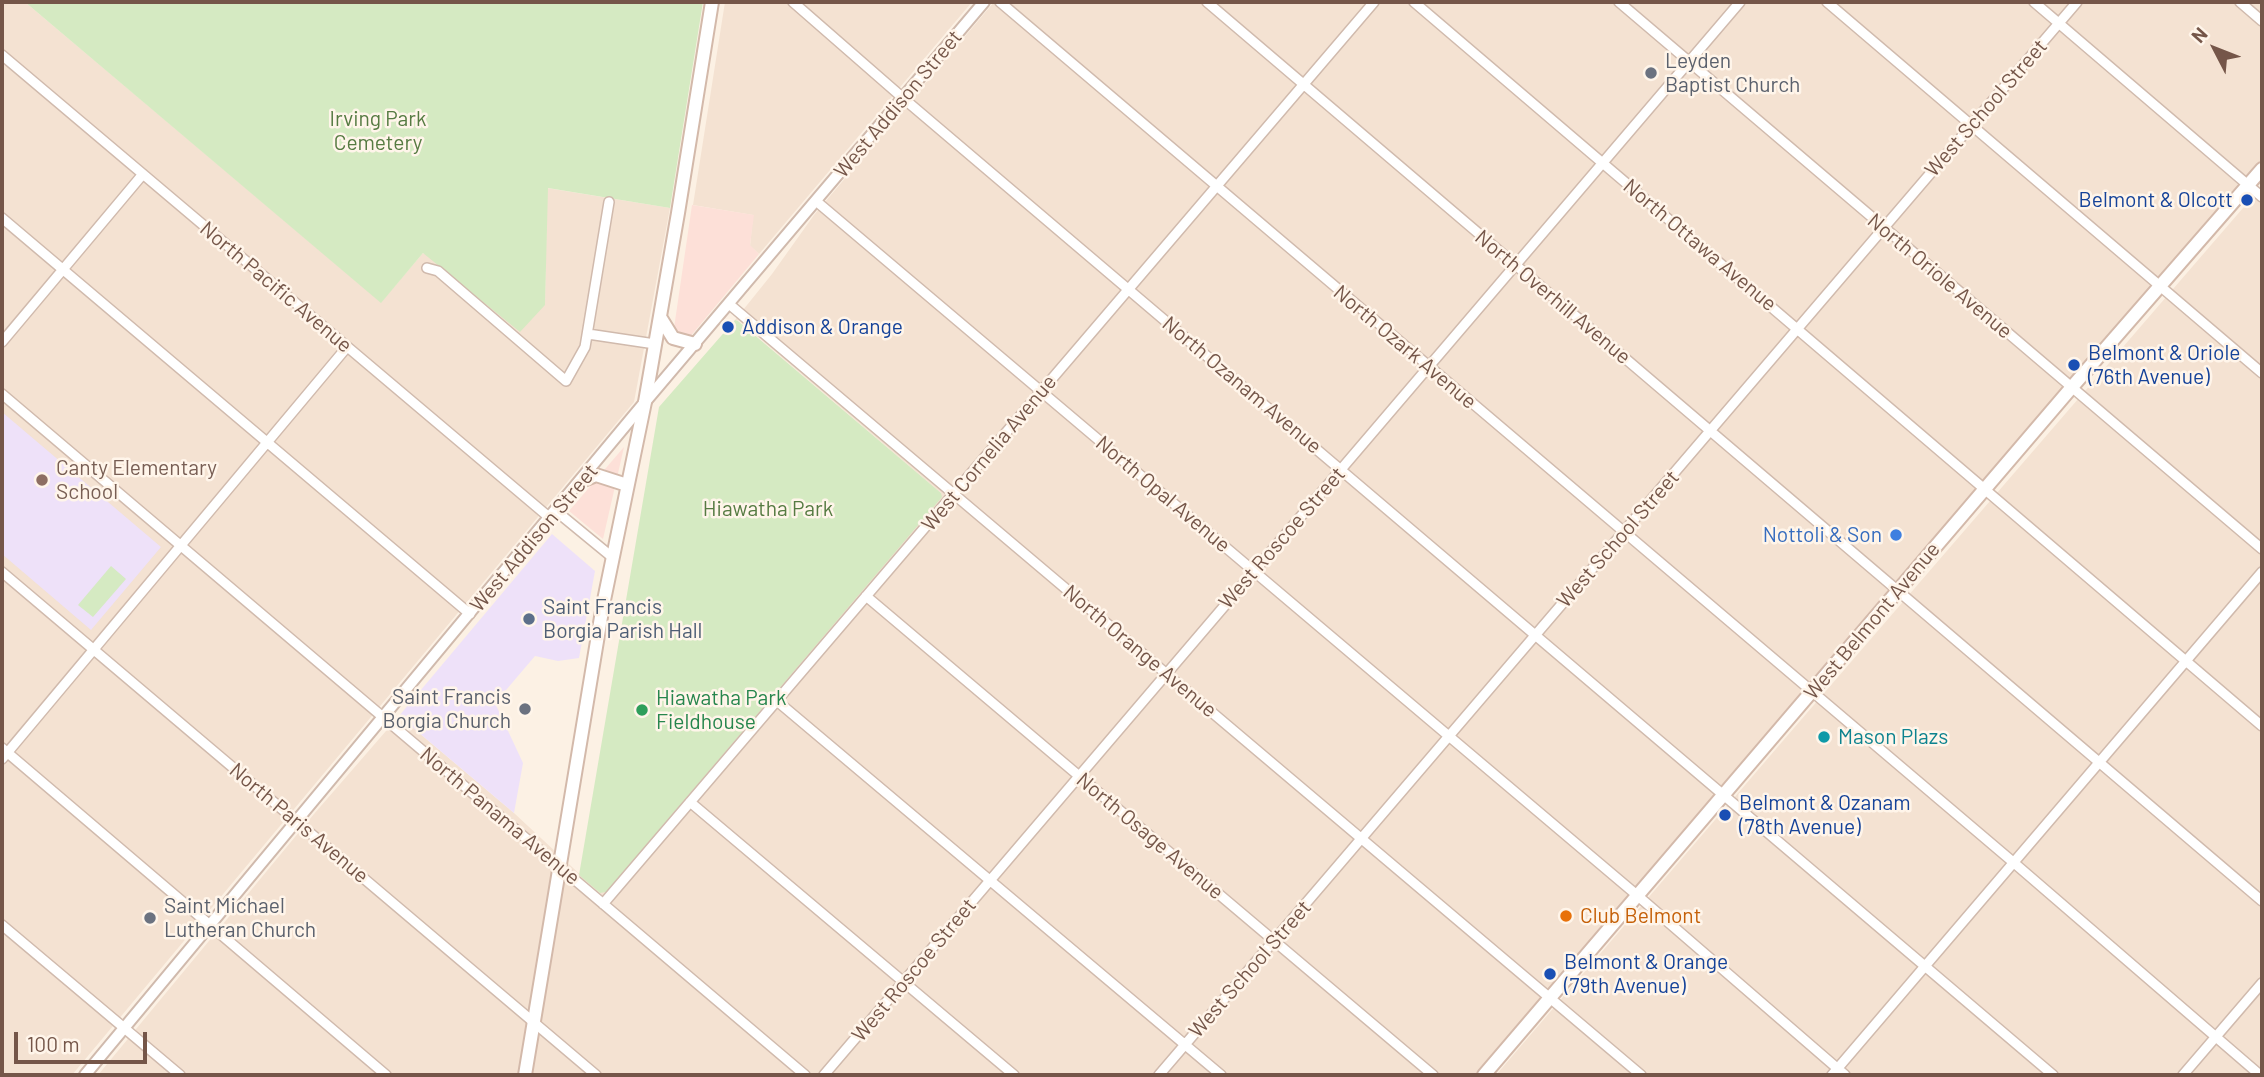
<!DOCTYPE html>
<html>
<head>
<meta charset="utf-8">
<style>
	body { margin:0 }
	#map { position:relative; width:2264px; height:1077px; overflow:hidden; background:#fcf1e4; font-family:Barlow,sans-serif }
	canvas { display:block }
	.frame { position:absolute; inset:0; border:4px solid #755649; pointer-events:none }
	.north { position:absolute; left:2180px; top:14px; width:70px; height:70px; -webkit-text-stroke:5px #fff5ea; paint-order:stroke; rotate:312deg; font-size:19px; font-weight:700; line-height:28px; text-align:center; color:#755649 }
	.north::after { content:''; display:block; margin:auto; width:24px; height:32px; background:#755649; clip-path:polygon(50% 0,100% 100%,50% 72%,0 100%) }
	.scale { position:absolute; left:14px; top:1032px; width:133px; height:32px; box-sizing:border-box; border:4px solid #755649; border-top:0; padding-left:9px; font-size:21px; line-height:24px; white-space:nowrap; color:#755649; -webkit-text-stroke:5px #fff5ea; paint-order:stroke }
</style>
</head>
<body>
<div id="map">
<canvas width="2264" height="1077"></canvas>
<div class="frame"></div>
<div class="north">N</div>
<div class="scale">100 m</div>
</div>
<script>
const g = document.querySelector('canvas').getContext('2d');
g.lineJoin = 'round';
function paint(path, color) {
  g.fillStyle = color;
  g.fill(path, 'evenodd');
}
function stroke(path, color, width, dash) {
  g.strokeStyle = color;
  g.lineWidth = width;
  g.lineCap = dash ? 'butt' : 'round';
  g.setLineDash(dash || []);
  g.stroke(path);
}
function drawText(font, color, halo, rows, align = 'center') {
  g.font = font + ' Barlow,sans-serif';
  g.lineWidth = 5;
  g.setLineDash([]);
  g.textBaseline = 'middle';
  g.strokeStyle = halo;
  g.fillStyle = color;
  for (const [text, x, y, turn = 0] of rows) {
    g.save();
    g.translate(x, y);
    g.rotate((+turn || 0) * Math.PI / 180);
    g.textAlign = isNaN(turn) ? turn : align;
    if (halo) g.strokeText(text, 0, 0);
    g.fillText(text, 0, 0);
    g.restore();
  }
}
paint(new Path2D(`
	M2 2H25L381 302 423 253 545 305 547 188 670 208 634 402 72 1075H2Z
	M725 2H972L759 254 750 246 753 215 693 205Z
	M994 2H2262V170L1480 1075H98L314 814 399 716 514 813 600 893 941 493 739 321 735 320 772 274 814 215Z
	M2262 186V1075H1496L1800 721Z`), '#f4e2d2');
paint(new Path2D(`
	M692 205 754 215 750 245 759 254 689 338 674 328Z
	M624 447 603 539 569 511Z`), '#fde0d8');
paint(new Path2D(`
	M2 412 161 547 91 630 2 554Z
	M552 534 595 571 579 658 558 661 535 656 495 703 523 763 514 813 399 716Z`), '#eee1f9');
paint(new Path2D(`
	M25 2H703L670 208 548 188 545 305 520 332 423 253 381 303Z
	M735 320 738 321 941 493 942 497 606 892 600 893 579 875 659 407Z
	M111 566 126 579 93 617 78 605Z`), '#d5eac2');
const minor = new Path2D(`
	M793 2 903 98 2053 1075
	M1000 2 2013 862 2260 1075
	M1207 2 2262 901
	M1414 2 2262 726
	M1619 2 2262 549
	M1827 2 2262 373
	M2034 2 2262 197
	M2240 2 2262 21
	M2 55 550 518
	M816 201 1638 896 1845 1075
	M2 218 470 614
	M427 268 438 271 566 381 585 347 609 202
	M729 304 1641 1075
	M588 334 655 344
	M2 342 143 174
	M2 394 805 1075
	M556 511 612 557
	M2 572 596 1075
	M866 596 1433 1075
	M777 701 1221 1075
	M2 748 386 1075
	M2 759 347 347
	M690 802 1014 1075
	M603 904 1374 2
	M2 925 180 1075
	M824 1075 1740 2
	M1159 1075 2077 2
	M1832 1075 2262 572
	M2183 1075 2262 983`);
const tertiary = new Path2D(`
	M85 1075 645 402 984 2`);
const secondary = new Path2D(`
	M660 317 673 338 695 344
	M581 481 596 475 627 485
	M525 1075 603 605 645 402 678 213 712 2
	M1484 1075 2072 387 2262 169`);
stroke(minor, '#d0baad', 12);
stroke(tertiary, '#d0baad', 14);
stroke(secondary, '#d3b9aa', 16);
stroke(minor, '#fff', 9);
stroke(tertiary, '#fff', 10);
stroke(secondary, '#fff', 12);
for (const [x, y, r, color] of [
	[1651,73,7,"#6b7280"],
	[2247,200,7,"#1a4fb4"],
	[728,327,7,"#1a4fb4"],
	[2074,365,7,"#1a4fb4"],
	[42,480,7,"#8d6e63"],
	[1896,535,7,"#3f7fe0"],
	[529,619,7,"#5c6f8a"],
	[525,709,7,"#6b7280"],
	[642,710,7,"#2e9e5b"],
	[1824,737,7,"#0f9aa8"],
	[1725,815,7,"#1a4fb4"],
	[1566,916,7,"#e8710a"],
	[150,918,7,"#6b7280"],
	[1550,974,7,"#1a4fb4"]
]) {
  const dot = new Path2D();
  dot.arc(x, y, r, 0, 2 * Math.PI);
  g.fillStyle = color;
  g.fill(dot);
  stroke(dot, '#fff5ea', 2.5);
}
drawText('21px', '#5b616d', '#fff5ea', [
	["Leyden",1665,61],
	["Baptist Church",1665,85],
	["Saint Francis",511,697,"right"],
	["Borgia Church",511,721,"right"],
	["Saint Michael",164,906],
	["Lutheran Church",164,930]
], 'left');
drawText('21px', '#755649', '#fff5ea', [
	["West Addison Street",898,104,-50],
	["West School Street",1986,108,-49],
	["North Ottawa Avenue",1700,245,40],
	["North Oriole Avenue",1940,276,40],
	["North Pacific Avenue",276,287,40],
	["North Overhill Avenue",1553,297,40],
	["North Ozark Avenue",1405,347,40],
	["North Ozanam Avenue",1242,385,40],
	["West Cornelia Avenue",989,453,-50],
	["North Opal Avenue",1163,494,40],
	["West Addison Street",534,538,-50],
	["West Roscoe Street",1282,538,-49],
	["West School Street",1618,539,-49],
	["West Belmont Avenue",1872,621,-50],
	["North Orange Avenue",1140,651,40],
	["North Panama Avenue",500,816,40],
	["North Paris Avenue",299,823,40],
	["North Osage Avenue",1150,836,40],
	["West School Street",1250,969,-49],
	["West Roscoe Street",914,970,-50]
]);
drawText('21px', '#567b42', '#fff5ea', [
	["Irving Park",378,119],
	["Cemetery",378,143],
	["Hiawatha Park",768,509]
]);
drawText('21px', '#164399', '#fff5ea', [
	["Belmont & Olcott",2233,200,"right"],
	["Addison & Orange",742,327],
	["Belmont & Oriole",2088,353],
	["(76th Avenue)",2088,377],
	["Belmont & Ozanam",1739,803],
	["(78th Avenue)",1739,827],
	["Belmont & Orange",1564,962],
	["(79th Avenue)",1564,986]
], 'left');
drawText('21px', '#785e54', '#fff5ea', [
	["Canty Elementary",56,468],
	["School",56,492]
], 'left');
drawText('21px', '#366cbe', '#fff5ea', [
	["Nottoli & Son",1882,535]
], 'right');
drawText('21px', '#4e5e75', '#fff5ea', [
	["Saint Francis",543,607],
	["Borgia Parish Hall",543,631]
], 'left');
drawText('21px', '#27864d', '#fff5ea', [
	["Hiawatha Park",656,698],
	["Fieldhouse",656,722]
], 'left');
drawText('21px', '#0d838f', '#fff5ea', [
	["Mason Plazs",1838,737]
], 'left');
drawText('21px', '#c56008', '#fff5ea', [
	["Club Belmont",1580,916]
], 'left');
</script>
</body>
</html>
